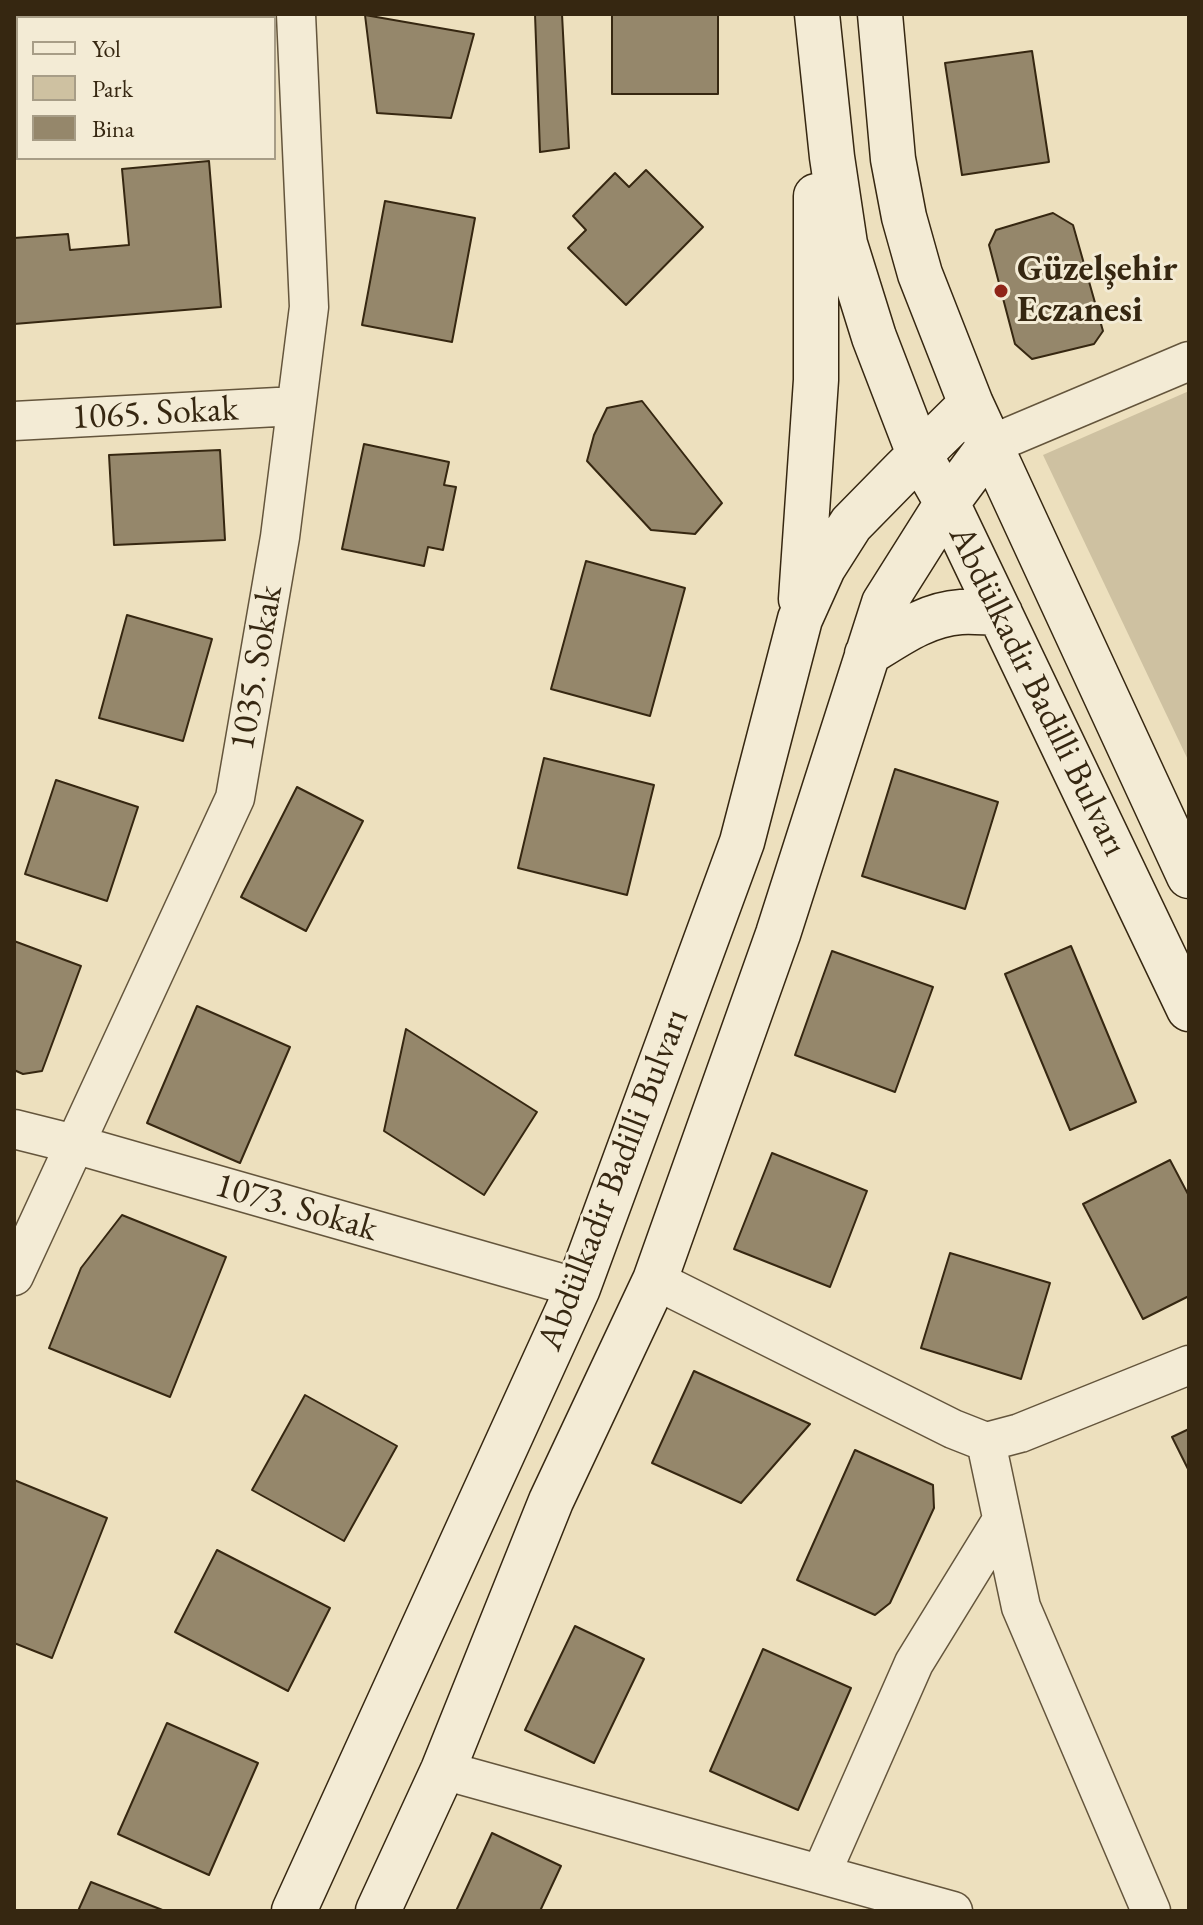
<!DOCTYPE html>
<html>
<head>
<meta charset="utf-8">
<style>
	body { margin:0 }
	#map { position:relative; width:1203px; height:1925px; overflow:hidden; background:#ede0be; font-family:"EB Garamond",serif }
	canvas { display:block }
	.frame { position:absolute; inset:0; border:16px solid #362711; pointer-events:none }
	.legend { position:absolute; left:16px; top:16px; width:260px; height:144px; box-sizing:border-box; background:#f3ebd5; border:2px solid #a79d87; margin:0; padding:10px 14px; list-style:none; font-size:24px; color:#362711 }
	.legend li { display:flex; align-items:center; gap:16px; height:40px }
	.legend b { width:40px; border:2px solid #a79d87 }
</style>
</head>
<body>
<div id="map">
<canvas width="1203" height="1925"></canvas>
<div class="frame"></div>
<ul class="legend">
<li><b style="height:10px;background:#f3ebd5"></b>Yol</li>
<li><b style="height:22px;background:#cec1a1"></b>Park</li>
<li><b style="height:22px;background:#95876b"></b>Bina</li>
</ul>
</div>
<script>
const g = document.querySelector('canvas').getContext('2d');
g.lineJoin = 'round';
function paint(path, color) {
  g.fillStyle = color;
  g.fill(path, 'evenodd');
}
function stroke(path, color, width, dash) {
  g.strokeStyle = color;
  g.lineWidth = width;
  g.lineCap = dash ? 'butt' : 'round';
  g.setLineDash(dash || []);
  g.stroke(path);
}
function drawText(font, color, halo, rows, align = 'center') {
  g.font = font + ' "EB Garamond",serif';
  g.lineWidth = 6;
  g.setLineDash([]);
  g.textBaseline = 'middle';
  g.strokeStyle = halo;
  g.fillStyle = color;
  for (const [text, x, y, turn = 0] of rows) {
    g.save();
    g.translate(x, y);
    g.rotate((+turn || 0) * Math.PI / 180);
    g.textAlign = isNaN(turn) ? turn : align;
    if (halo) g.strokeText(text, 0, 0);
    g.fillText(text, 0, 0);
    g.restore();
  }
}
paint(new Path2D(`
	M1189 391V762L1043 455Z`), '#cec1a1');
const building = new Path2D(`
	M535 14H562L569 148 540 152Z
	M612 14H718V94H612Z
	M365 15 474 34 451 118 377 113Z
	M1032 51 1049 162 962 175 945 63Z
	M209 161 221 307 14 324V238L68 234 70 250 129 245 122 169Z
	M646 170 703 227 626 305 568 248 586 230 573 216 615 173 629 187Z
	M385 201 475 218 452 342 362 325Z
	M1053 213 1073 225 1103 331 1094 344 1032 359 1015 344 989 245 996 230Z
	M642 401 722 503 695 534 651 530 587 461 594 435 607 408Z
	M364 444 449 462 444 485 456 487 443 550 428 547 424 566 342 549Z
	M220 450 225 540 114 545 109 455Z
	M586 561 685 588 650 716 551 689Z
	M127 615 212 639 183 741 99 718Z
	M544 758 654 785 627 895 518 868Z
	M895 769 998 802 965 909 862 876Z
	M56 780 138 807 107 901 25 874Z
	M297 787 363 821 306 931 241 897Z
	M14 941 81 966 42 1071 23 1074 14 1070Z
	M1071 946 1136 1102 1070 1130 1005 974Z
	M832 951 933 987 895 1092 795 1055Z
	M197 1006 290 1047 240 1163 147 1123Z
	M406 1029 537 1112 484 1195 384 1131Z
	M772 1153 867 1191 830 1287 734 1249Z
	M1170 1160 1189 1196V1296L1143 1319 1083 1204Z
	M122 1215 226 1257 170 1397 49 1348 81 1268Z
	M950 1253 1050 1283 1021 1379 921 1348Z
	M694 1371 810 1424 741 1503 652 1463Z
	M305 1395 397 1446 344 1541 252 1490Z
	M1189 1429V1471L1172 1437Z
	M855 1450 933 1485 934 1508 890 1603 875 1615 797 1580Z
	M14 1480 107 1518 52 1658 14 1643Z
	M217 1550 330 1608 288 1691 175 1632Z
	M575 1626 644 1659 594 1763 525 1730Z
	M763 1649 851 1688 798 1810 710 1771Z
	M167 1723 258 1763 209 1875 118 1834Z
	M492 1833 561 1866 540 1911H456Z
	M91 1882 165 1911H78Z`);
paint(building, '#95876b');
stroke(building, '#362711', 2);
const street = new Path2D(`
	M14 421 296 406
	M990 445 1189 361
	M14 1129 74 1144 578 1288
	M14 1276 235 798 280 537 309 307 296 14
	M655 1280 953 1429 986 1442 1020 1433 1189 1365
	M986 1442 1021 1607 1151 1911
	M443 1770 953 1911
	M821 1874 914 1663 1002 1520`);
const secondary = new Path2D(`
	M817 14 832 157 845 244 874 337 919 454 947 503 1189 1009
	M990 445 1189 876
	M801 599 816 380V196
	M867 654C896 636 926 614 961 612 974 611 987 613 1000 613
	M294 1911 578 1288 742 842 800 619 823 568 851 524 904 470 971 404
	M378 1911 443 1770 551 1501 655 1280 778 934 884 603 947 503 990 445 971 404 920 274 904 217 893 159 880 14`);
stroke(street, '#64553c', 41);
stroke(secondary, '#362711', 47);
stroke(street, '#f3ebd5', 38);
stroke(secondary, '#f3ebd5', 44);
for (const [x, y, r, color] of [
	[1001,291,8,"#8f2418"]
]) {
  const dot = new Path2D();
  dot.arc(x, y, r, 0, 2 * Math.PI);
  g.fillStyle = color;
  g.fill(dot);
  stroke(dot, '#f3ebd5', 3);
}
drawText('bold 36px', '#362711', '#f3ebd5', [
	["Güzelşehir",1017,270],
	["Eczanesi",1017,311]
], 'left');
drawText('36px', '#362711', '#f3ebd5', [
	["1065. Sokak",155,414,-3],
	["1035. Sokak",257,668,-80],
	["Abdülkadir Badilli Bulvarı",1037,691,64],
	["Abdülkadir Badilli Bulvarı",614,1180,-69],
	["1073. Sokak",296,1208,16]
]);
</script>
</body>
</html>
